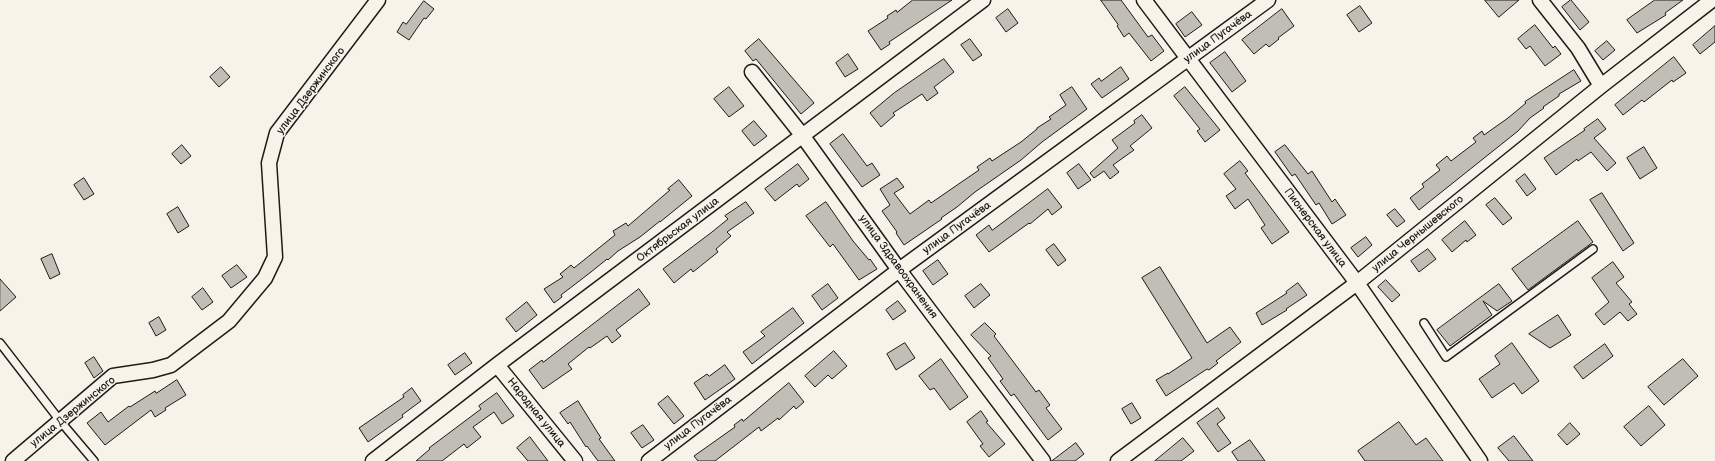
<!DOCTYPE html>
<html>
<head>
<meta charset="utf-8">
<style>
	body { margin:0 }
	canvas { display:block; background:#f7f3e8 }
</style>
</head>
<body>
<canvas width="1715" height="461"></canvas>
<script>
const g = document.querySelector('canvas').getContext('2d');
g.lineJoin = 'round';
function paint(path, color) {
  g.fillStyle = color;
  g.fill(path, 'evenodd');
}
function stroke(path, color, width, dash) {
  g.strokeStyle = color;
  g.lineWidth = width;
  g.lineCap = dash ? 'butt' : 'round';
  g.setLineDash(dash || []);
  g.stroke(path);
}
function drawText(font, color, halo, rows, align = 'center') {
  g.font = font + ' "Balsamiq Sans",sans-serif';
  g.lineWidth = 3;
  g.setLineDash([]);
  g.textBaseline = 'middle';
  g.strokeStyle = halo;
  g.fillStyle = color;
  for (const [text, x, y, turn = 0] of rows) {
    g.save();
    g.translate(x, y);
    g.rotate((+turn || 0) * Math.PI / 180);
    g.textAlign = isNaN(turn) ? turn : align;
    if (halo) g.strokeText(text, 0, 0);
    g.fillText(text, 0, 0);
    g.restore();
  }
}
const building = new Path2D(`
	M913 0H952L889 42 890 44 881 50 868 31 888 18 887 16 896 10 897 12Z
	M1101 0H1121L1148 37 1152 35 1164 51 1151 61 1129 33 1124 37 1117 26 1118 25Z
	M1485 0H1519L1499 17Z
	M1571 0 1589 22 1580 30 1562 7Z
	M1655 0H1683L1665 13 1666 15 1637 33 1627 20Z
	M424 1 434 9 426 19 424 18 409 40 397 32 403 22 406 24Z
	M1360 6 1372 23 1359 32 1347 15Z
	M1008 9 1018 23 1006 32 996 18Z
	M1282 9 1294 26 1278 38 1279 39 1269 47 1266 44 1254 54 1242 40Z
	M1192 12 1202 25 1185 37 1176 24Z
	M1535 25 1553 48 1555 46 1561 54 1545 66 1530 46 1526 49 1518 39Z
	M1715 26V42L1700 54 1693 45Z
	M759 39 814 103 801 114 756 59 753 61 745 51Z
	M970 39 982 55 973 61 961 45Z
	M1607 41 1615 50 1603 60 1595 51Z
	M1225 52 1246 81 1232 92 1210 63Z
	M848 54 858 69 845 77 836 63Z
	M1674 57 1686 73 1673 82 1672 80 1644 102 1642 100 1623 115 1615 105Z
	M944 59 954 72 934 87 938 93 927 101 922 94 893 113 895 115 881 127 870 113 894 93Z
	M221 67 230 77 219 87 210 77Z
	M1121 67 1129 79 1102 98 1091 84 1099 78 1101 81Z
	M1574 70 1581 81 1559 94V96L1543 107 1544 108 1530 118 1518 131 1419 210 1410 198 1424 187 1422 184 1440 170 1436 165 1447 156 1451 161 1476 142 1473 138 1482 131 1484 135 1508 118 1526 103 1525 102Z
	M729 87 744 106 729 117 714 99Z
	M1072 87 1087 109 1042 142 1021 160 975 192 957 207 941 218 942 219 904 245 896 233 897 232 882 211 890 205 880 189 897 178 904 187 894 193 910 214 929 200 931 203 979 170 977 167 990 158 992 161 1021 142 1037 129V128L1051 119 1049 117 1066 105 1060 95Z
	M1185 87 1220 130 1205 142 1197 131 1200 129 1174 96Z
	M1142 115 1152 128 1130 146 1134 150 1113 165 1119 172 1110 179 1104 171 1094 178 1090 173 1118 148 1112 140 1135 123 1134 121Z
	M1598 119 1606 129 1594 138 1616 163 1607 171 1591 152 1578 161 1577 159 1556 175 1544 158 1585 130 1584 129Z
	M754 121 767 136 754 146 742 131Z
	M843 134 867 166 872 163 880 175 862 187 830 144Z
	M182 145 191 156 181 164 172 154Z
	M1285 145 1308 174 1312 171 1332 202 1335 199 1346 215 1332 224 1319 203 1316 205 1295 174 1292 176 1275 152Z
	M1644 147 1657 168 1640 179 1627 158Z
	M1240 161 1248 171 1245 173 1289 232 1272 244 1261 228 1265 225 1248 199 1235 209 1226 196 1236 189 1224 174Z
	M798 164 809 179 799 187 797 184 775 201 765 189Z
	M1079 164 1091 180 1078 189 1067 173Z
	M1525 174 1536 189 1527 196 1516 181Z
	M84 178 94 194 84 200 74 185Z
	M679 180 692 196 660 222V221L640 237 618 251 608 260 607 259 591 272 561 295 562 297 554 303 544 289 563 277 560 274 571 265 574 268 615 235 613 231 626 223 628 226 670 190 668 189Z
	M1048 189 1062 207 1052 215 1048 209 1030 224 1029 223 989 252 976 235 989 225 992 230Z
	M1602 193 1634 243 1623 251 1590 200Z
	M1495 198 1512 218 1503 225 1486 205Z
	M746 202 754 213 727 232 731 236 716 249 718 252 693 272 691 269 674 283 663 269 712 232 728 219 725 216Z
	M826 202 853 241 869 260 870 259 877 269 859 280 833 244 830 247 806 216Z
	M178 207 189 226 178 233 167 214Z
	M1395 209 1405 221 1397 227 1387 215Z
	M1465 221 1476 235 1467 242 1466 240 1452 252 1442 240Z
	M1578 221 1593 242 1528 290 1512 269Z
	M1366 237 1372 245 1358 257 1351 248Z
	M1054 244 1066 260 1058 266 1046 250Z
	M1428 249 1436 259 1419 272 1411 261Z
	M52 254 60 274 50 279 41 259Z
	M938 260 948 274 933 285 923 271Z
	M1613 262 1624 277 1616 283 1632 302 1629 304 1637 314 1628 321 1620 312 1604 325 1595 314 1609 302 1592 278Z
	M237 265 247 277 231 288 222 276Z
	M1160 267 1207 343 1230 327 1241 342 1216 361 1218 363 1209 370 1207 369 1166 396 1156 380 1168 373V374L1192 358 1142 278Z
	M0 279 16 297 0 311Z
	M1386 280 1400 295 1392 302 1378 287Z
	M1298 283 1307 295 1286 309 1287 310 1262 325 1256 313 1287 293 1286 292Z
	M828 284 838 298 822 310 812 296Z
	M981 284 990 295 974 308 965 296Z
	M1499 284 1512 301 1497 311 1483 301 1492 315 1450 346 1437 330Z
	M203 288 213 302 202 310 192 297Z
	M639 289 650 304 616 330 621 336 612 343 607 336 590 348 589 347 568 364 572 369 543 389 529 370 542 360 543 362Z
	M898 301 906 311 893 320 886 310Z
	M527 302 537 315 516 332 506 319Z
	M793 308 804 323 752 364 743 352 765 336 761 332Z
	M1558 315 1571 335 1550 348 1529 334Z
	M159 317 166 330 156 336 149 323Z
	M985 323 996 334 994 336 1036 392 1039 390 1050 405 1046 408 1062 429 1048 440 1014 394 1011 396 1000 381 1003 379 988 358 991 356 971 335Z
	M905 343 915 358 896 370 887 354Z
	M1512 343 1539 381 1522 394 1514 383 1492 398 1479 379 1500 364 1495 356Z
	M1605 344 1613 356 1583 379 1574 367Z
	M834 351 847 366 832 379 828 375 815 387 805 376Z
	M465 353 472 363 455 375 448 365Z
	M94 357 103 371 94 378 85 363Z
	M941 359 968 397 950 410 934 388 930 390 919 376Z
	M1683 359 1698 376 1664 405 1648 387Z
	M725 365 735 379 705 400 694 383 707 374 709 376Z
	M177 380 186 395 165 408 166 410 155 417 151 410 105 445 87 423 101 412 108 422 129 406 130 407 155 391 156 393Z
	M789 383 804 402 796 409 794 406 779 420 778 418 761 431 759 427 715 461H698L694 456 735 427 734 425 742 419 743 421Z
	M412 388 421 401 402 415 403 417 368 442 359 428 404 397 403 395Z
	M497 393 514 416 502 424 494 412 473 427 481 437 467 448 464 444 442 461H416L430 449 429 448 481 409 479 406Z
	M668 396 684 416 674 424 658 404Z
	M578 401 601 438 599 439 615 461H598L587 446 586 447 570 422 568 424 560 413Z
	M1132 403 1141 418 1131 424 1122 409Z
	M1649 406 1665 425 1641 446 1624 427Z
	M1218 408 1225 418 1217 424 1231 443 1218 452 1197 423Z
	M981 411 988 421 986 422 1005 444 989 457 980 446 983 444 967 422Z
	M1399 422 1416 445 1426 438 1443 461H1365L1358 451Z
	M1570 423 1580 434 1567 445 1558 435Z
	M643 425 654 440 642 448 631 433Z
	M1514 436 1533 461H1509L1498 448Z
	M530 437 548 461H528L517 448Z
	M1183 438 1194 451 1181 461H1155Z
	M1250 440 1265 461H1238L1232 452Z
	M1076 443 1084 454 1075 461H1052Z`);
paint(building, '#c0beb5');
stroke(building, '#1c1c1c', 1);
const lane = new Path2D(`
	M1424 323 1446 357 1593 249
	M0 343 61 422 94 461`);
const street = new Path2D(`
	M1144 0 1357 283 1480 461
	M1540 0 1578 48 1601 86
	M752 72 802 135 899 270 1043 461
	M497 365 575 461
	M13 461 113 376 153 370 171 365 229 321 265 278 275 257 269 163 277 133 378 0
	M373 461 497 365 983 0
	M649 461 899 270 1268 0
	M1118 461 1357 283 1601 86 1712 0`);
stroke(lane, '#1c1c1c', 10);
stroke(street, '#1c1c1c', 17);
stroke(lane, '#f7f3e8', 7);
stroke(street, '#f7f3e8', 14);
drawText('11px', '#1c1c1c', '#f7f3e8', [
	["улица Пугачёва",1218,37,-36],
	["улица Дзержинского",311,91,-53],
	["улица Пугачёва",957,228,-36],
	["Пионерская улица",1315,228,53],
	["Октябрьская улица",678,230,-37],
	["улица Чернышевского",1418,234,-39],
	["улица Здравоохранения",898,267,54],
	["улица Дзержинского",73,412,-39],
	["Народная улица",536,413,51],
	["улица Пугачёва",698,423,-37]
]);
</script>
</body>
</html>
